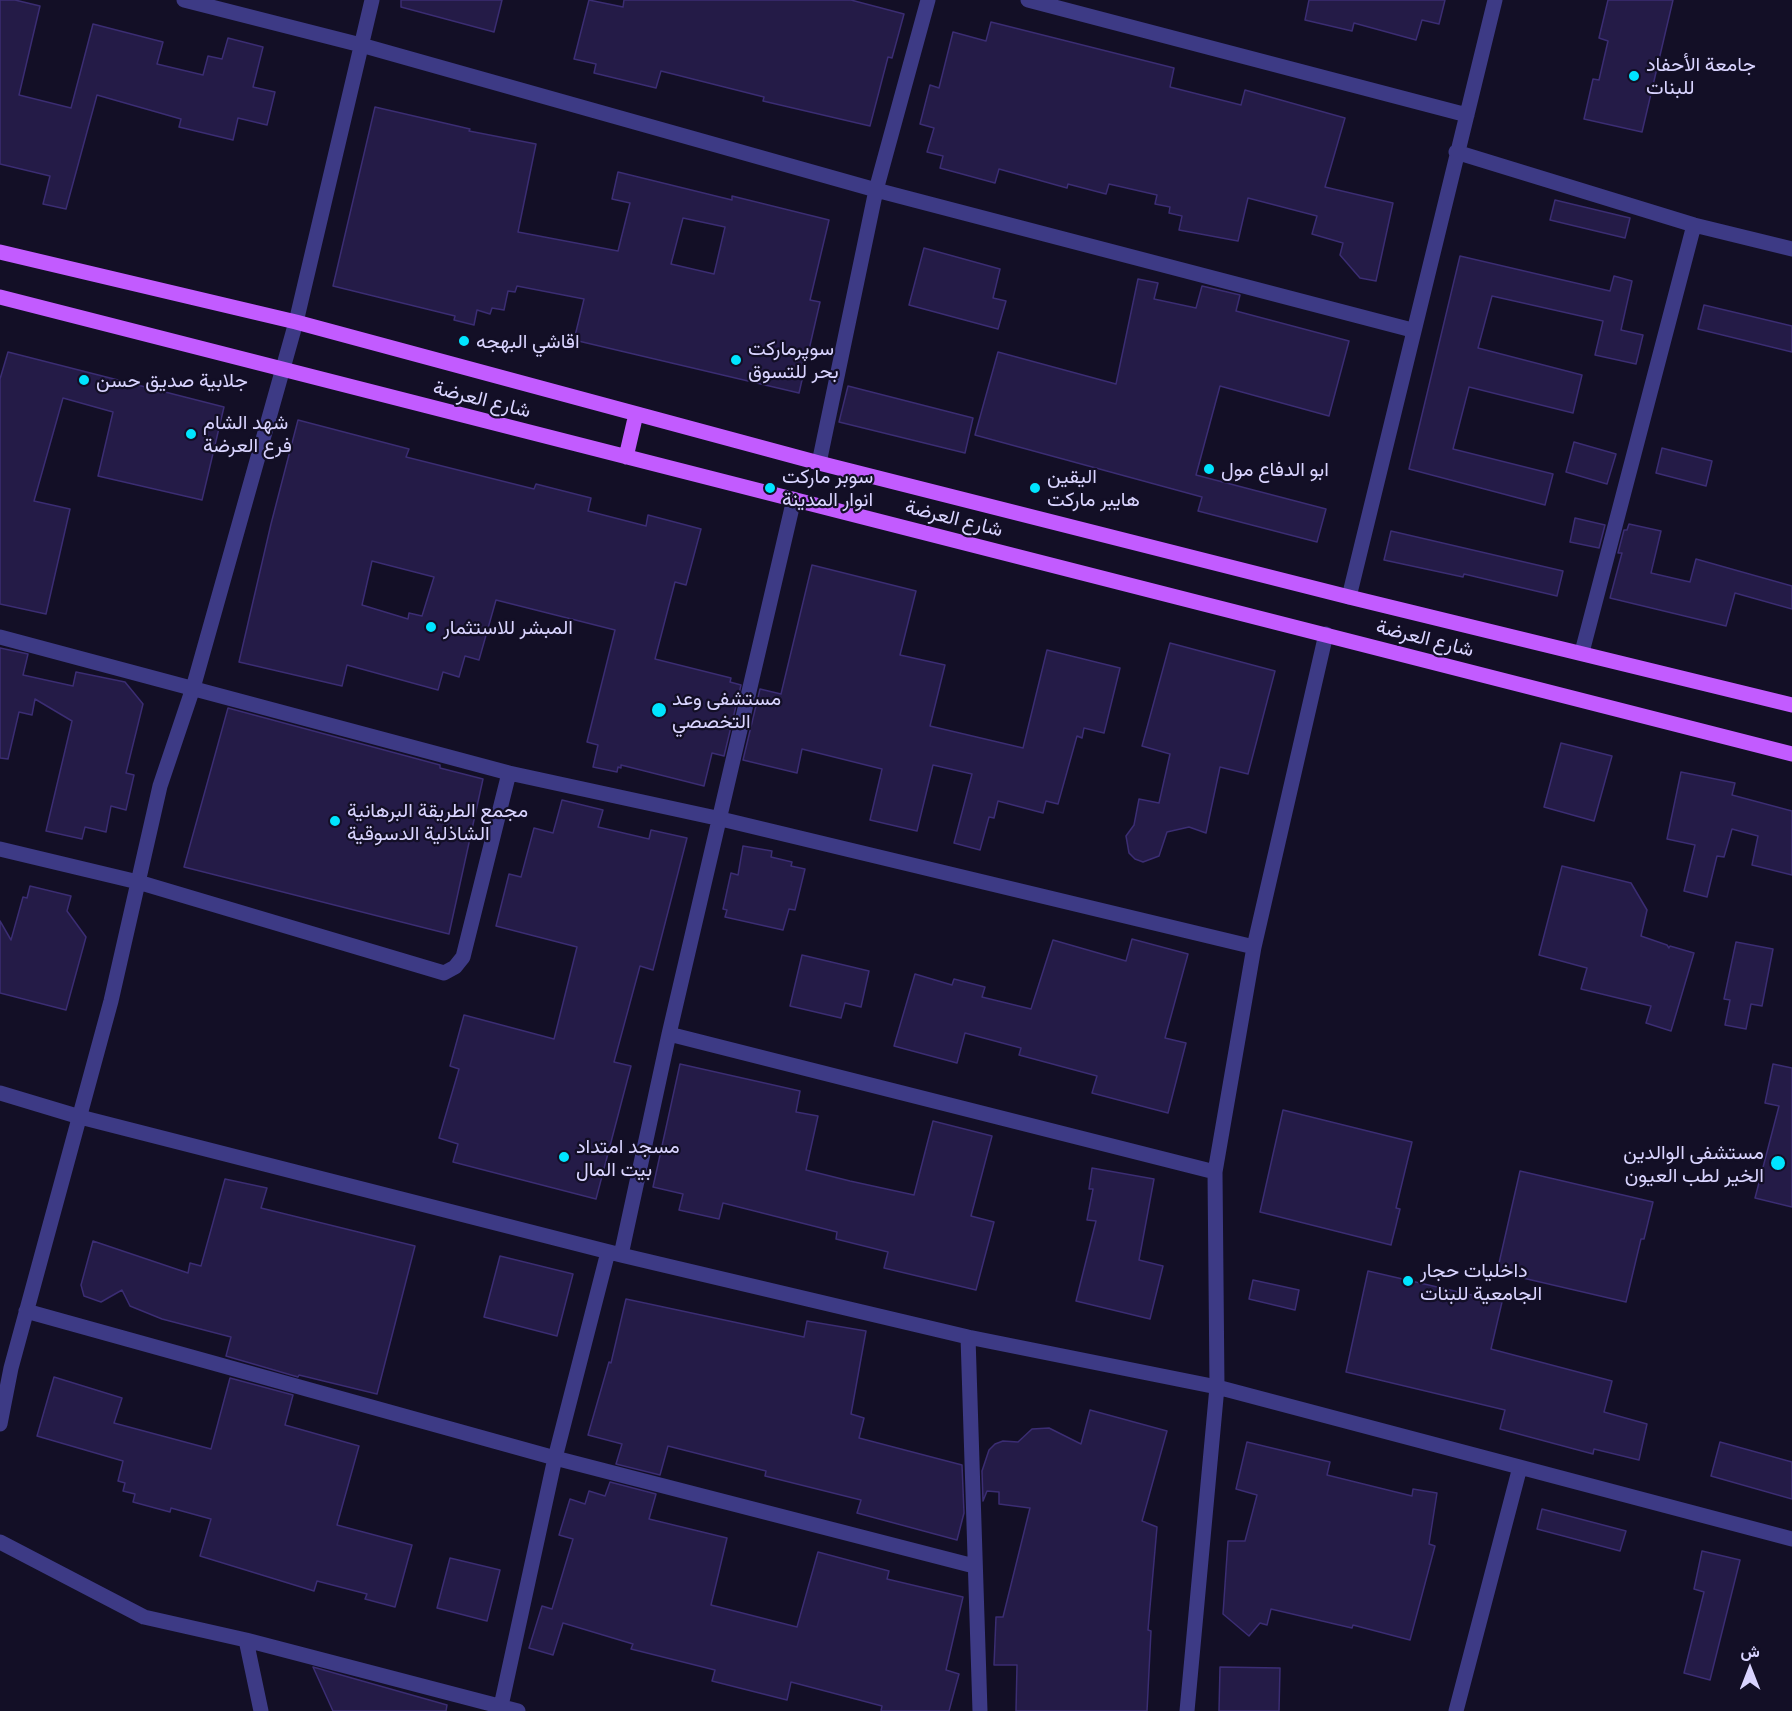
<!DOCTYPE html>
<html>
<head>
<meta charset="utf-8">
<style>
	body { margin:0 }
	#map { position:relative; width:1792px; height:1711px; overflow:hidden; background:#130f26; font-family:Ubuntu,Vazirmatn,sans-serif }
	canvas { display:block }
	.north { position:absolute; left:1720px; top:1639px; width:60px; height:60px; -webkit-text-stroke:4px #130f26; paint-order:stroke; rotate:0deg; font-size:16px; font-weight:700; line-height:24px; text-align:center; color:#d9d4ff }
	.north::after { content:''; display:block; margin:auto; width:21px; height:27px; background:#d9d4ff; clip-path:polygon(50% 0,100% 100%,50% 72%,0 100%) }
</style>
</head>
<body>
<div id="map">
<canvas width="1792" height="1711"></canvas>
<div class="north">ش</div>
</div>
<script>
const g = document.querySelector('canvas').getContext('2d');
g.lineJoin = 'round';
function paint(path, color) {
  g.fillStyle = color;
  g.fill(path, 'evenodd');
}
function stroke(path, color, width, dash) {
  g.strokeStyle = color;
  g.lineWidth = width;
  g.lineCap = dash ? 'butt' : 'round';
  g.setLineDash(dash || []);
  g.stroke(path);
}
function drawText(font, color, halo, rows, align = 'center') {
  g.font = font + ' Ubuntu,Vazirmatn,sans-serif';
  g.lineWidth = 4.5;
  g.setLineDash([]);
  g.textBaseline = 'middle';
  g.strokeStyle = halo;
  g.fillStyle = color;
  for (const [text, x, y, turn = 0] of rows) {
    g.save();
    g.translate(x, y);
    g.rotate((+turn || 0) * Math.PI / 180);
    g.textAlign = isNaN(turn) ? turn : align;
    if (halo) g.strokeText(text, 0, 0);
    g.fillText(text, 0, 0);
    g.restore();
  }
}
const building = new Path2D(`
	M0 0H15L40 6 19 95 71 108 93 24 163 42 157 64 203 75 208 56 222 59 228 38 263 47 253 87 275 92 267 125 238 118 233 140 179 127 181 119 97 95 66 209 43 204 50 176 0 164Z
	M401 0H502L494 32 401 7Z
	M589 0 623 7 624 0H851L904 14 892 58 888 57 870 126 763 101 764 97 661 71 656 88 594 73 596 64 574 59Z
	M1309 0H1445L1439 24 1422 20 1416 40 1354 23 1352 31 1305 20Z
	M1608 0H1673L1642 132 1584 119 1593 79 1599 80 1608 41 1599 38Z
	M991 22 1174 68 1170 87 1241 105 1245 90 1345 118 1325 187 1393 203 1376 281 1360 278 1340 255 1343 243 1312 234 1317 216 1248 198 1238 241 1179 230 1182 216 1169 213 1170 207 1155 204 1157 195 1109 184 1106 194 1068 184 1067 188 999 169 995 183 940 168 943 156 927 152 934 128 920 124 930 85 939 88 953 32 986 41Z
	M375 107 470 129 469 131 536 144 518 232 618 251 630 203 612 199 618 172 732 200V196L829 220 810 300 820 302 799 393 574 340 584 299 517 286 515 292 508 291 504 310 492 308 490 314 477 310 474 325 454 320 455 316 333 286ZM683 218 725 227 714 274 671 264Z
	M1555 200 1630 218 1625 238 1550 220Z
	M924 248 1000 269 993 298 1006 301 998 329 909 305Z
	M1460 256 1610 291 1614 276 1632 281 1621 330 1643 335 1636 364 1595 355 1603 321 1492 296 1478 348 1582 375 1573 413 1469 387 1453 449 1553 474 1545 505 1409 469Z
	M1138 279 1158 283 1154 299 1196 308 1202 286 1240 295 1236 311 1349 341 1329 416 1220 386 1196 475 1326 509 1317 542 1198 511 1202 497 975 435 998 352 1116 384Z
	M1704 305 1792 326V352L1698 329Z
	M8 352 224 407 202 500 98 476 113 412 63 398 34 501 70 509 46 614 0 604V379Z
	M848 386 973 418 965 453 839 422Z
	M298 420 409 449 406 457 534 489 536 484 591 498 588 511 646 526 648 515 701 529 686 585 675 582 655 659 731 678 730 682 741 685 724 756 712 753 704 786 621 765V768L618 767 617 772 593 767 598 745 587 742 615 630 496 600 479 660 465 656 459 677 443 672 438 690 347 665 342 686 239 662 271 524ZM372 561 434 577 422 616 409 613 408 619 362 605Z
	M1574 442 1616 454 1607 484 1566 472Z
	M1662 448 1712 461 1706 486 1656 473Z
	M1575 518 1605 525 1599 548 1570 542Z
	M1629 524 1661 531 1651 573 1690 582 1696 559 1792 586V609L1735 593 1726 626 1610 598 1622 553H1618L1624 530H1627Z
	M1391 531 1563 571 1557 596 1464 574 1463 577 1384 560Z
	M812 565 916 591 900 655 945 665 930 726 1023 748 1047 650 1120 668 1104 733 1084 728 1082 738 1077 736 1058 804 1046 801 1043 813 998 801 994 818 989 817 980 850 954 843 972 774 933 765 917 831 870 820 882 769 802 749 797 773 743 760 760 689 781 694Z
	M1170 643 1275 671 1248 774 1220 767 1206 833 1189 827 1167 832 1159 856 1143 862 1135 859 1129 853 1126 836 1134 825 1139 799 1159 803 1170 754 1142 746Z
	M0 648 28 654 23 675 73 686 76 672 125 682 143 704 126 773 134 775 126 810 111 806 106 832 85 827 82 839 46 831 72 721 35 699 32 715 19 712 8 759 0 758Z
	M228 708 440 765V768L483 779 449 934 184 867Z
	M1561 743 1612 756 1594 821 1544 807Z
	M1681 772 1735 783 1732 795 1792 811V875L1752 865 1758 836 1732 829 1724 857 1717 856 1707 897 1684 891 1695 845 1667 839Z
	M562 800 603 810 598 827 649 839 651 830 687 838 653 970 640 966 614 1062 631 1066 596 1199 453 1162 458 1144 439 1138 459 1069 450 1066 464 1015 554 1039 577 947 496 926 509 874 521 877 534 828 553 833Z
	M743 846 772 851 771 857 792 862 791 866 805 869 795 910 789 909 783 930 725 917 727 910 723 909 731 873 738 875Z
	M1562 866 1631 883 1647 910 1641 936 1667 945 1669 948 1670 946 1694 953 1671 1031 1646 1023 1651 1006 1581 989 1587 968 1539 955Z
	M30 886 71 896 67 911 86 937 66 1010 0 993V921L11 940 23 897 27 898Z
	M1132 939 1188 954 1165 1038 1186 1043 1168 1113 1092 1093 1097 1076 1019 1055 1021 1048 965 1033 957 1063 894 1046 915 974 952 985 954 979 985 987 982 997 1031 1009 1053 940 1126 961Z
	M1736 942 1773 949 1762 1006 1751 1004 1746 1029 1725 1025 1730 1000 1724 999Z
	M802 955 869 971 861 1007 845 1003 841 1018 790 1006Z
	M680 1064 800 1091 796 1112 818 1116 806 1170 850 1181 914 1195 933 1121 992 1136 971 1216 994 1222 976 1290 884 1268 888 1252 836 1239 837 1232 723 1203 719 1219 679 1210 683 1194 653 1187Z
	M1773 1064 1792 1068V1207L1755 1198 1779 1106 1765 1103Z
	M1283 1110 1412 1142 1396 1208 1400 1209 1391 1245 1260 1212Z
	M1092 1168 1154 1179 1139 1260 1163 1266 1150 1319 1076 1301 1096 1221 1087 1220 1093 1189H1089Z
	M1520 1171 1653 1202 1644 1239H1641L1626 1302 1497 1272Z
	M225 1179 267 1188 261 1208 415 1246 377 1394 299 1375 298 1377 226 1356 231 1337 162 1319 130 1306 122 1290 101 1302 84 1296 81 1285 93 1241 188 1273 190 1263 201 1266Z
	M500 1256 573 1274 557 1336 484 1317Z
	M1368 1271 1502 1302 1491 1349 1612 1381 1604 1412 1647 1424 1639 1460 1594 1449 1593 1454 1500 1429 1505 1410 1346 1372Z
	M1253 1280 1299 1290 1295 1310 1249 1299Z
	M626 1299 804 1337 807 1321 866 1331 851 1414 864 1418 859 1438 962 1465 964 1513 957 1540 857 1513 861 1500 765 1476 766 1471 668 1446 660 1475 616 1464 622 1444 588 1435 609 1362 611 1363Z
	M54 1377 122 1398 114 1423 211 1449 230 1378 293 1395 285 1425 359 1446 337 1525 412 1545 395 1607 365 1599 367 1594 317 1581 314 1591 200 1556 211 1519 171 1508 170 1512 133 1502 135 1494 123 1491 125 1483 118 1481 123 1461 37 1436Z
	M1090 1410 1167 1431 1142 1521 1157 1527 1148 1630 1151 1631 1147 1711H1016L1017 1665H994L996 1617H1003L1030 1508 999 1504V1492L987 1491 983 1501 982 1471 989 1450 995 1444 1003 1441 1018 1442 1032 1429 1049 1428 1081 1444Z
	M1247 1442 1330 1462 1327 1475 1412 1496 1413 1489 1437 1493 1429 1544 1435 1546 1410 1640 1353 1625 1352 1628 1271 1609 1267 1625 1260 1623 1249 1636 1223 1614 1228 1541H1245L1257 1495 1236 1489Z
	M1720 1442 1792 1462V1499L1711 1476Z
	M610 1482 656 1494 649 1519 727 1538 711 1605 797 1627 818 1552 889 1571 887 1579 963 1597 946 1670 959 1674 949 1711H881L882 1706 791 1682 787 1700 712 1681 715 1670 631 1649 633 1644 563 1623 553 1655 529 1648 542 1606 552 1609 573 1539 559 1535 570 1499 585 1504 589 1491 605 1496Z
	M1542 1509 1626 1531 1620 1551 1537 1529Z
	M1702 1551 1740 1560 1710 1680 1684 1673 1704 1592 1694 1589Z
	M450 1558 500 1570 487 1621 437 1608Z
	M313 1667 447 1705 446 1711H333Z
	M1220 1667 1280 1668 1279 1711H1219Z`);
paint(building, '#241b47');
stroke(building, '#3b2d73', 1.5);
stroke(new Path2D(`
	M184 0 361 45 876 190 1412 330
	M1028 0 1467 115
	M1456 152 1694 225 1792 249
	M819 463 876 190 928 0
	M1349 597 1495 0
	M0 637 509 773 721 819 1254 947
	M1582 652 1694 225
	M0 849 138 882 444 973 455 967 463 957 509 773
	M669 1034 1215 1172
	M0 1093 80 1117 621 1255 968 1337 1217 1387 1792 1539
	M621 1255 669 1034 794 499
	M26 1311 555 1458 974 1566
	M968 1337 980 1711
	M0 1424 11 1368 111 1001 160 786 193 688 296 322 372 0
	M0 1542 144 1617 246 1640 518 1711
	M246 1640 261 1711
	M501 1706 555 1458 608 1252
	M1187 1711 1217 1387 1215 1172 1254 947 1326 634
	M1456 1711 1520 1467`), '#3d3a85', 15);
stroke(new Path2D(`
	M0 252 296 322 819 463 1349 597 1792 705
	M0 297 1792 754
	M626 457 636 414`), '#c25bff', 15);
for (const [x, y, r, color] of [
	[1634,76,6,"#00e5ff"],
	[464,341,6,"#00e5ff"],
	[736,360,6,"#00e5ff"],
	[84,380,6,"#00e5ff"],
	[191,434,6,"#00e5ff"],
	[1209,469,6,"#00e5ff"],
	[770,488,6,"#00e5ff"],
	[1035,488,6,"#00e5ff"],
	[431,627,6,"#00e5ff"],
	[659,710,8,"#00e5ff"],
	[335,821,6,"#00e5ff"],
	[564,1157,6,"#00e5ff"],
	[1778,1163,8,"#00e5ff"],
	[1408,1281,6,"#00e5ff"]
]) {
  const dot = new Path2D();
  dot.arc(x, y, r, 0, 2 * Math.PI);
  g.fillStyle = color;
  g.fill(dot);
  stroke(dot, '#130f26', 2);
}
drawText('20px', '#d9d4ff', '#130f26', [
	["جامعة الأحفاد",1646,64],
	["للبنات",1646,87],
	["اقاشي البهجه",476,341],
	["سوپرمارکت",748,348],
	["بحر للتسوق",748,371],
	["جلابية صديق حسن",96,380],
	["شهد الشام",203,422],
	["فرع العرضة",203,445],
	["ابو الدفاع مول",1221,469],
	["سوبر ماركت",782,476],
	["انوار المدينة",782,499],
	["اليقين",1047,476],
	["هايبر ماركت",1047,499],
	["المبشر للاستثمار",443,627],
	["مستشفى وعد",672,698],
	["التخصصي",672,721],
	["مجمع الطريقة البرهانية",347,810],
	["الشاذلية الدسوقية",347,833],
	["مسجد امتداد",576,1146],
	["بيت المال",576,1169],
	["مستشفى الوالدين",1764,1152,"right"],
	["الخير لطب العيون",1764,1175,"right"],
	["داخليات حجار",1420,1270],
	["الجامعية للبنات",1420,1293]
], 'left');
drawText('20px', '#d9d4ff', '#130f26', [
	["شارع العرضة",482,399,14],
	["شارع العرضة",954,518,14],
	["شارع العرضة",1425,638,14]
]);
</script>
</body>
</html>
